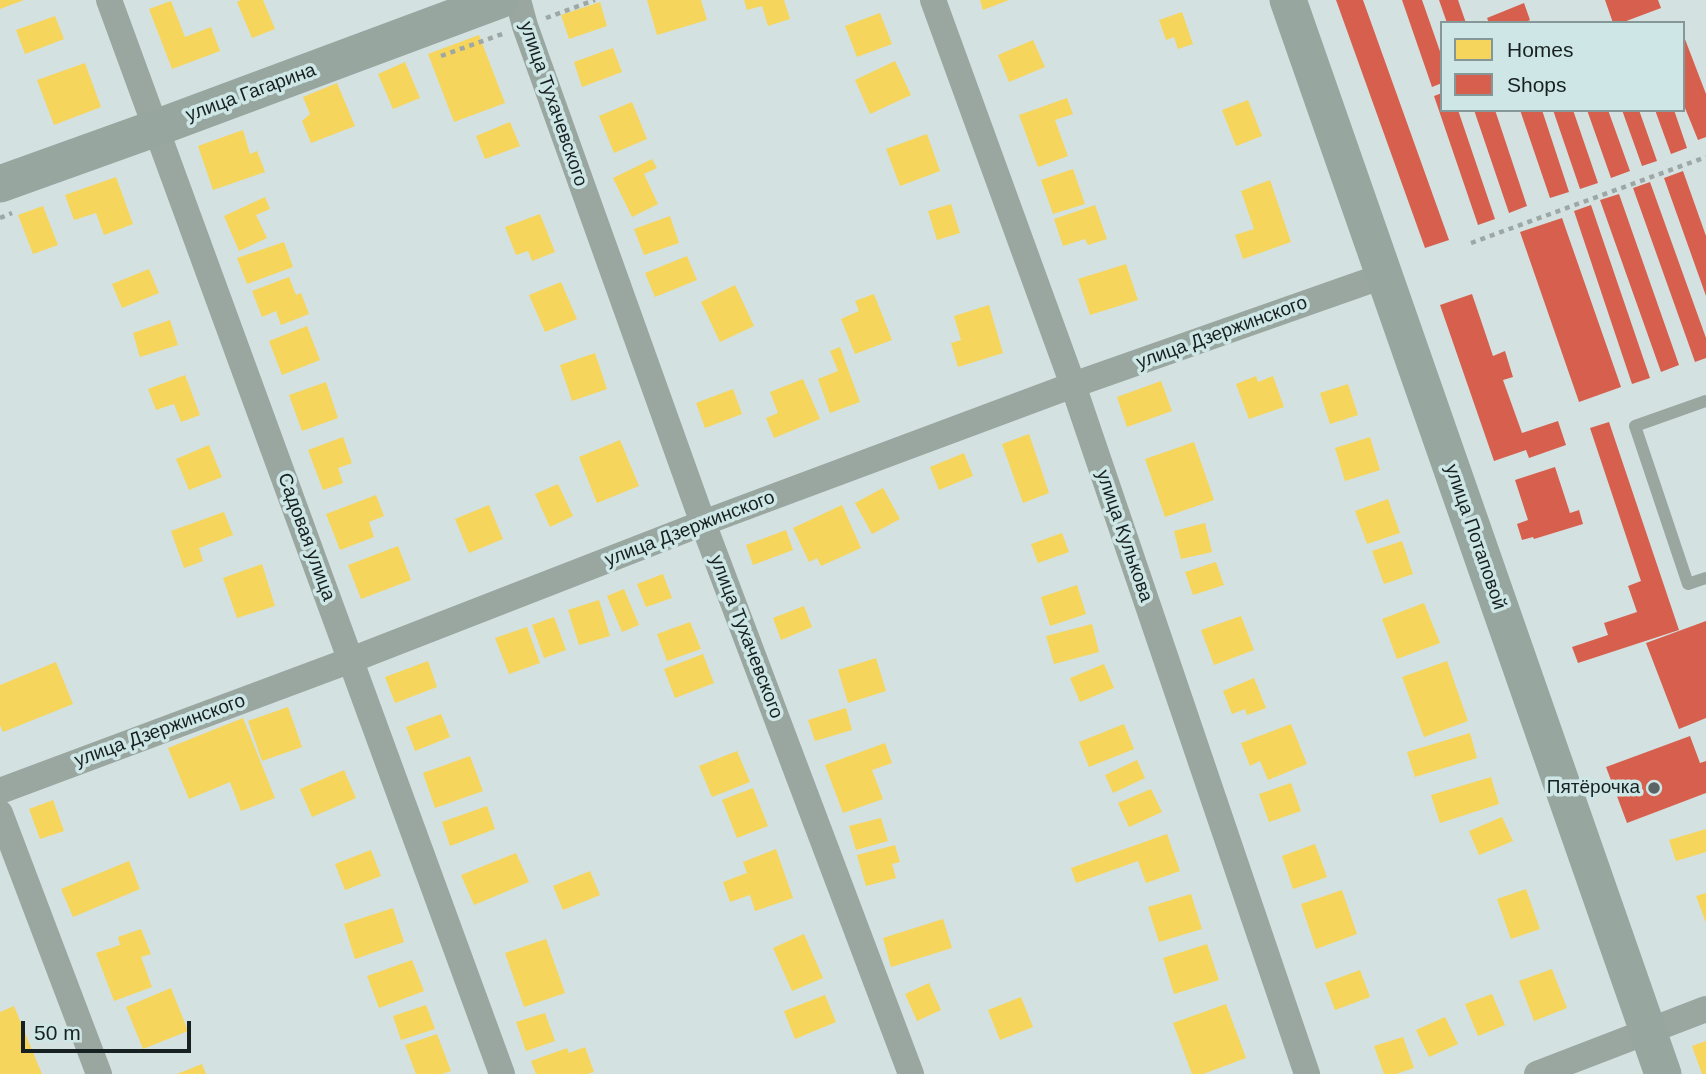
<!DOCTYPE html>
<html>
<head>
<meta charset="utf-8">
<style>
	body { margin:0 }
	#map { position:relative; width:1706px; height:1074px; overflow:hidden; background:#d4e1e1; font-family:Arial,sans-serif }
	canvas { display:block }
	.legend { position:absolute; left:1440px; top:21px; width:245px; height:91px; box-sizing:border-box; background:#cee7e6; border:2px solid #859897; margin:0; padding:9px 12px; list-style:none; font-size:21px; color:#182121 }
	.legend li { display:flex; align-items:center; gap:14px; height:35px }
	.legend b { width:35px; border:2px solid #859897 }
	.scale { position:absolute; left:21px; top:1021px; width:170px; height:32px; box-sizing:border-box; border:4px solid #182121; border-top:0; padding-left:9px; font-size:21px; line-height:24px; white-space:nowrap; color:#182121; -webkit-text-stroke:5px #cee7e6; paint-order:stroke }
</style>
</head>
<body>
<div id="map">
<canvas width="1706" height="1074"></canvas>
<ul class="legend">
<li><b style="height:19px;background:#f6d55c"></b>Homes</li>
<li><b style="height:19px;background:#d6604d"></b>Shops</li>
</ul>
<div class="scale">50 m</div>
</div>
<script>
const g = document.querySelector('canvas').getContext('2d');
g.lineJoin = 'round';
function paint(path, color) {
  g.fillStyle = color;
  g.fill(path, 'evenodd');
}
function stroke(path, color, width, dash) {
  g.strokeStyle = color;
  g.lineWidth = width;
  g.lineCap = dash ? 'butt' : 'round';
  g.setLineDash(dash || []);
  g.stroke(path);
}
function drawText(font, color, halo, rows, align = 'center') {
  g.font = font + ' Arial,sans-serif';
  g.lineWidth = 7;
  g.setLineDash([]);
  g.textBaseline = 'middle';
  g.strokeStyle = halo;
  g.fillStyle = color;
  for (const [text, x, y, turn = 0] of rows) {
    g.save();
    g.translate(x, y);
    g.rotate((+turn || 0) * Math.PI / 180);
    g.textAlign = isNaN(turn) ? turn : align;
    if (halo) g.strokeText(text, 0, 0);
    g.fillText(text, 0, 0);
    g.restore();
  }
}
paint(new Path2D(`
	M0 0H24L0 9Z
	M241 0H263L275 29 252 38 237 2Z
	M647 0H701L707 20 657 35Z
	M744 0H784L790 19 768 26 762 6 747 10Z
	M980 0H1009L983 10Z
	M171 1 185 37 211 27 220 51 172 69 149 9Z
	M600 2 607 26 569 39 561 15Z
	M1182 12 1193 44 1178 49 1174 37 1166 40 1159 20Z
	M880 13 892 44 857 57 845 26Z
	M55 16 64 39 25 54 16 30Z
	M479 35 505 103 454 122 428 54Z
	M1033 40 1045 67 1009 82 998 55Z
	M613 48 622 72 582 87 574 62Z
	M895 61 911 95 870 114 855 80Z
	M405 62 420 98 393 109 378 74Z
	M85 63 101 107 54 125 37 80Z
	M337 83 355 126 311 143 302 121 310 114 303 97Z
	M1067 98 1073 114 1055 120 1068 156 1038 167 1019 115Z
	M1248 100 1262 136 1236 146 1222 110Z
	M632 102 647 139 614 153 599 116Z
	M510 122 520 146 485 159 476 136Z
	M243 130 250 154 257 151 265 172 213 190 198 146Z
	M927 134 940 171 900 186 886 149Z
	M652 159 657 168 644 174 658 204 632 217 613 178Z
	M1073 169 1085 204 1053 214 1041 180Z
	M116 177 133 224 104 235 96 213 74 220 65 195Z
	M1270 180 1291 242 1243 259 1235 235 1254 229 1241 191Z
	M265 197 270 209 256 215 267 238 239 251 224 216Z
	M951 204 960 233 937 240 928 211Z
	M1095 205 1107 239 1088 245 1085 239 1063 246 1054 219Z
	M43 206 58 245 33 254 18 215Z
	M540 214 555 252 532 261 528 251 516 255 505 227Z
	M670 216 679 243 644 255 634 229Z
	M284 242 293 267 247 284 237 258Z
	M687 256 697 280 655 297 645 273Z
	M1126 264 1138 300 1090 315 1078 279Z
	M149 269 159 293 122 308 112 284Z
	M289 277 296 295 301 293 309 314 281 325 276 311 262 317 252 291Z
	M561 282 577 319 545 332 529 295Z
	M735 285 754 326 720 342 701 302Z
	M874 294 892 340 855 354 841 319 859 311 855 301Z
	M989 305 1003 353 958 367 951 343 961 340 954 316Z
	M170 320 178 345 140 357 133 333Z
	M307 326 320 360 282 375 269 341Z
	M840 347 860 402 830 413 818 379 838 371 830 351Z
	M595 353 607 389 572 401 560 365Z
	M185 375 200 415 181 422 174 404 156 410 148 389Z
	M1256 376 1258 382 1273 376 1284 407 1249 419 1236 384Z
	M803 379 820 419 774 438 766 418 778 413 770 392Z
	M1161 381 1172 411 1127 427 1117 397Z
	M326 382 338 418 302 431 289 395Z
	M1348 384 1358 415 1330 424 1320 393Z
	M733 389 742 414 705 428 696 403Z
	M1029 434 1049 493 1023 503 1002 444Z
	M343 437 352 463 338 468 343 483 323 490 308 450Z
	M1370 437 1380 470 1345 481 1335 448Z
	M620 440 639 486 597 503 579 457Z
	M1194 442 1214 500 1165 517 1145 459Z
	M209 445 222 477 189 490 176 459Z
	M964 453 973 476 939 490 930 467Z
	M558 484 573 516 550 527 535 494Z
	M883 488 900 519 872 534 855 503Z
	M376 495 384 516 369 522 374 537 340 550 326 514Z
	M1388 499 1400 533 1367 544 1355 511Z
	M489 505 503 539 469 553 455 519Z
	M842 505 861 548 821 566 817 558 809 562 793 528Z
	M224 512 233 535 199 548 203 561 184 568 171 531Z
	M1205 523 1212 552 1181 559 1174 531Z
	M786 530 793 550 753 565 746 545Z
	M1062 533 1069 552 1038 563 1031 544Z
	M1402 541 1413 574 1384 584 1372 551Z
	M398 546 411 580 361 599 348 565Z
	M1216 562 1224 585 1193 595 1185 572Z
	M262 564 275 606 237 618 223 578Z
	M663 574 672 598 646 607 637 584Z
	M1077 585 1086 614 1050 626 1041 597Z
	M624 589 639 625 622 632 607 596Z
	M599 600 610 636 579 645 568 610Z
	M1424 603 1440 643 1397 659 1382 619Z
	M804 606 812 627 781 640 773 618Z
	M1241 616 1254 650 1214 665 1201 630Z
	M554 617 566 650 544 658 532 625Z
	M690 622 701 649 667 661 657 634Z
	M1092 624 1099 652 1054 664 1046 636Z
	M527 627 540 663 509 674 495 638Z
	M703 654 714 683 675 698 664 669Z
	M876 658 886 691 848 703 838 670Z
	M428 661 437 687 395 703 385 677Z
	M1447 661 1468 721 1424 737 1402 677Z
	M56 662 73 704 3 732 0 725V685Z
	M1104 664 1114 688 1080 702 1070 678Z
	M1254 678 1266 708 1247 715 1245 709 1232 714 1223 691Z
	M288 707 302 747 262 761 248 721Z
	M846 708 852 730 815 741 808 720Z
	M441 714 450 737 415 751 406 727Z
	M243 718 275 798 241 811 230 782 189 799 168 748Z
	M1124 724 1134 749 1089 767 1079 742Z
	M1291 724 1307 764 1268 780 1260 761 1250 766 1241 743Z
	M1470 733 1477 758 1415 777 1407 752Z
	M885 743 892 763 872 770 883 799 843 813 825 765Z
	M737 751 750 782 712 797 699 766Z
	M470 756 483 791 435 808 423 773Z
	M1137 760 1145 778 1113 793 1105 775Z
	M344 770 356 798 312 817 300 789Z
	M1491 777 1499 804 1440 823 1431 795Z
	M1291 783 1301 811 1269 822 1259 794Z
	M753 788 768 826 737 838 722 800Z
	M1151 789 1162 812 1129 827 1118 803Z
	M53 800 64 831 40 839 29 809Z
	M487 806 495 829 450 846 442 822Z
	M1502 817 1513 841 1479 855 1469 831Z
	M881 818 888 841 856 850 849 826Z
	M1706 829V852L1676 861 1669 840Z
	M1167 834 1180 871 1146 883 1138 861 1076 883 1071 868Z
	M1315 844 1327 877 1293 889 1282 856Z
	M895 845 900 862 892 864 896 878 866 886 857 855Z
	M776 849 793 898 755 911 750 895 730 902 723 882 747 873 743 862Z
	M371 850 381 876 345 890 335 864Z
	M516 853 529 882 474 905 461 875Z
	M129 861 140 889 73 917 61 889Z
	M590 871 600 895 563 910 553 886Z
	M1526 889 1540 929 1511 939 1497 899Z
	M1342 890 1357 934 1316 949 1301 904Z
	M1706 893V923L1696 896Z
	M1191 894 1202 929 1159 942 1148 907Z
	M393 908 404 942 355 959 344 924Z
	M943 919 952 948 891 967 883 938Z
	M141 929 151 954 141 957 152 987 114 1001 96 953 120 945 118 937Z
	M804 934 823 978 792 991 773 948Z
	M546 939 565 993 524 1007 505 953Z
	M1207 944 1219 980 1174 994 1163 958Z
	M412 960 424 991 379 1008 367 976Z
	M1552 969 1567 1008 1534 1021 1519 981Z
	M1360 970 1370 997 1335 1010 1325 983Z
	M929 983 941 1010 917 1021 905 994Z
	M171 988 188 1031 143 1049 126 1007Z
	M1492 994 1505 1025 1478 1036 1465 1004Z
	M825 995 836 1022 795 1039 784 1011Z
	M1021 997 1033 1027 1000 1040 988 1010Z
	M1226 1004 1246 1058 1203 1074H1192L1173 1023Z
	M426 1005 435 1029 401 1040 393 1016Z
	M14 1006 42 1074H0V1012Z
	M545 1013 555 1041 526 1051 516 1022Z
	M1445 1017 1458 1044 1429 1057 1416 1030Z
	M437 1034 451 1071 442 1074H416L405 1045Z
	M1403 1037 1414 1068 1396 1074H1384L1374 1046Z
	M1706 1041V1074H1702L1692 1046Z
	M585 1047 594 1072 587 1074H536L531 1061 567 1048 569 1053Z
	M202 1064 206 1074H177Z`), '#f6d55c');
paint(new Path2D(`
	M1336 0H1363L1449 240 1425 248Z
	M1402 0H1422L1442 57V83L1432 87Z
	M1439 0H1458L1466 23H1447Z
	M1605 0H1658L1661 8 1621 23H1613Z
	M1524 3 1530 20 1524 23H1489L1487 18Z
	M1683 34 1706 94V137L1698 140 1683 103Z
	M1442 93V110H1458L1495 219 1478 225 1434 96Z
	M1474 110H1495L1527 206 1509 213Z
	M1520 110H1542L1569 192 1550 198Z
	M1553 110H1573L1598 183 1580 189Z
	M1587 110H1608L1630 171 1611 178Z
	M1622 110H1639L1657 161 1642 166Z
	M1655 110H1674L1687 148 1671 154Z
	M1683 171 1706 236V296L1664 178Z
	M1650 182 1706 338V358L1695 362 1633 188Z
	M1619 194 1679 365 1661 372 1600 200Z
	M1591 205 1650 378 1632 384 1574 211Z
	M1562 218 1621 387 1579 402 1520 232Z
	M1472 294 1493 356 1505 351 1513 377 1503 380 1522 433 1558 421 1566 445 1529 458 1526 450 1494 461 1440 305Z
	M1609 422 1679 630 1578 663 1572 647 1608 635 1604 623 1637 612 1628 586 1641 581 1590 428Z
	M1555 467 1570 513 1579 510 1583 524 1534 539 1533 537 1522 540 1517 524 1528 520 1515 480Z
	M1706 621V718L1679 729 1646 643Z
	M1690 736 1700 763 1706 761V793L1627 823 1606 767Z`), '#d6604d');
stroke(new Path2D(`
	M546 18 595 0
	M441 56 505 33
	M0 218 12 213
	M1471 243 1706 157`), '#9da8a5', 4.5, [5, 5]);
stroke(new Path2D(`
	M1706 401 1635 426 1688 584 1706 578`), '#9aa7a1', 12);
stroke(new Path2D(`
	M109 0 502 1074
	M518 0 525 26 703 523 911 1074
	M933 0 1073 385 1307 1074
	M0 791 351 660 703 523 1073 385 1383 276
	M0 813 99 1074
	M1537 1074 1706 1009`), '#9aa7a1', 26);
stroke(new Path2D(`
	M1288 0 1663 1074
	M0 184 156 128 500 0`), '#98a6a0', 37);
for (const [x, y, r, color] of [
	[1654,788,7,"#5a6464"]
]) {
  const dot = new Path2D();
  dot.arc(x, y, r, 0, 2 * Math.PI);
  g.fillStyle = color;
  g.fill(dot);
  stroke(dot, '#cee7e6', 2.5);
}
drawText('19px', '#182121', '#cee7e6', [
	["улица Гагарина",251,93,-20],
	["улица Тухачевского",553,104,71],
	["улица Дзержинского",1222,333,-20],
	["улица Дзержинского",690,529,-21],
	["улица Кулькова",1124,536,71],
	["Садовая улица",306,537,70],
	["улица Потаповой",1475,537,71],
	["улица Тухачевского",746,637,69],
	["улица Дзержинского",160,731,-20]
]);
drawText('19px', '#182121', '#cee7e6', [
	["Пятёрочка",1640,788]
], 'right');
</script>
</body>
</html>
